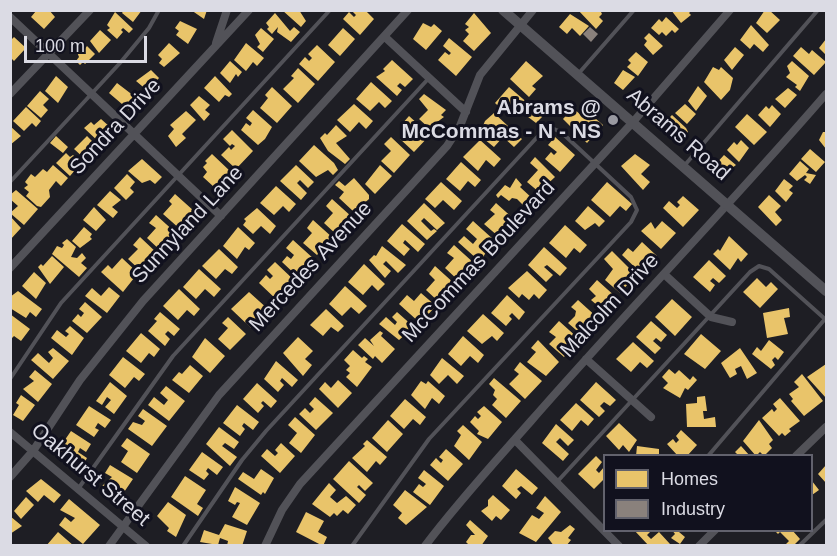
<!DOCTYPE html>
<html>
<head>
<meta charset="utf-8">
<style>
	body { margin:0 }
	#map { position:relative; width:837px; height:556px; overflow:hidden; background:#1e1e24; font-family:Arial,sans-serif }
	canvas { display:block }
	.frame { position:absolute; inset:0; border:12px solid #dbdbe4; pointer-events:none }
	.legend { position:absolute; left:603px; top:454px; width:210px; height:78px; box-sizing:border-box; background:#11111e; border:2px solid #62626d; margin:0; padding:8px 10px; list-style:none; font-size:18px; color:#dbdbe4 }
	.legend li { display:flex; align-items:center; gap:12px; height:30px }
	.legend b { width:30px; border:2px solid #62626d }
	.scale { position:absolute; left:24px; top:36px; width:123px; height:27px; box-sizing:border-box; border:3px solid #dbdbe4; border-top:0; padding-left:8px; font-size:18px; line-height:21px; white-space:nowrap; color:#dbdbe4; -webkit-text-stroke:4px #11111e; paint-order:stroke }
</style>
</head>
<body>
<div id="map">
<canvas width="837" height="556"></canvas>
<div class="frame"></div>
<ul class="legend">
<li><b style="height:16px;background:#e9c46a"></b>Homes</li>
<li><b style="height:16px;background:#8a817c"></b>Industry</li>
</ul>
<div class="scale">100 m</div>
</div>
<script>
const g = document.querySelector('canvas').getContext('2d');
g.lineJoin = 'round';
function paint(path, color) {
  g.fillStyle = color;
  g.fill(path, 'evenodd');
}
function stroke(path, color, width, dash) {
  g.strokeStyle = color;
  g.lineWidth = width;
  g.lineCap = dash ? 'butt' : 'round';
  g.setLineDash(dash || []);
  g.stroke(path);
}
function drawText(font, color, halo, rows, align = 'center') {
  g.font = font + ' Arial,sans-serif';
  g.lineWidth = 6;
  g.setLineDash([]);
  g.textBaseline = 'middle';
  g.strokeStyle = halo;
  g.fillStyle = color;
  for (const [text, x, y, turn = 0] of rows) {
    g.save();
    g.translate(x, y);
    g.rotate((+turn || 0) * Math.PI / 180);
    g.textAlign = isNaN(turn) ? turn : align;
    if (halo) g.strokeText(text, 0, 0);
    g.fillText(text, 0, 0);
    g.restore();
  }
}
paint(new Path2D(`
	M49 10 55 17 44 29 31 17 36 11Z
	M124 10H142L133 22 122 13Z
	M191 10H207L204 19Z
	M282 10H299L306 21 301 27Z
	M351 10H365L374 19 360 35 343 19 349 12 354 17 356 15Z
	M578 10H600L602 14 599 17 603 21 596 29Z
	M671 10H692L689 13 691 15 681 23Z
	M765 10H769L780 20 767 33 756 23Z
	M115 12 133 29 129 33 123 28 121 30 123 32 117 39 107 30 110 28 107 25Z
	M275 13 290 31 294 27 300 32 291 42 277 32 278 27 272 34 267 29 269 27 266 23Z
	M474 13 491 33 474 51 463 41 469 34 465 30 469 27 465 24Z
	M570 14 589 26 580 36 572 28 567 34 559 27Z
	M666 17 679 29 675 33 672 30 666 36 662 32 659 35 651 28 659 19 662 22Z
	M180 21 197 29 188 44 176 35 179 31 175 28Z
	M423 23 431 27 434 24 442 31 426 50 413 39Z
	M751 25 769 45 763 52 754 44 750 49 740 40Z
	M261 28 274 39 263 52 257 47 260 44 255 35Z
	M343 28 355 39 340 56 328 45Z
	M100 30 111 40 99 53 90 41Z
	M649 33 663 46 653 55 644 45 647 41 644 38Z
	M14 37 26 48 14 61 10 57V41Z
	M449 38 472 57 456 76 438 60 445 52 449 55 451 53 443 46Z
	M826 39V55L819 48Z
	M169 43 180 53 164 67 159 63 162 59 158 55Z
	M246 43 264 58 257 66 253 62 246 71 234 60Z
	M317 45 335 62 318 81 299 64 305 57 309 61 312 58 308 54Z
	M87 46 95 54 85 64 83 62 80 65 76 61 79 57 77 52 82 47 84 50Z
	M735 47 744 55 732 70 724 60Z
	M801 47 809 54 812 50 826 62 814 75 793 56Z
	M636 52 648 62 638 76 627 67 631 63 628 60Z
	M392 60 413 79 405 87 400 83 397 86 402 90 397 96 376 77 385 71 383 69Z
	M230 61 242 72 238 77 236 74 230 83 220 73Z
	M526 61 543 76 532 86 536 89 529 97 510 79Z
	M792 61 809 76 800 91 795 87 797 85 786 77 790 73 787 66Z
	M713 67 719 70 721 67 733 78 730 90 721 100 704 82Z
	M298 68 315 84 298 103 283 89 294 78 291 76Z
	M151 70 159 78 148 91 136 81Z
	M623 70 635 77 623 90 614 83Z
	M56 76 68 87 58 103 45 91Z
	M215 76 232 94 229 97 225 95 219 102 204 88Z
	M371 82 392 101 385 108 379 102 370 111 356 99Z
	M117 83 134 96 137 92 141 96 129 110 109 93Z
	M698 86 707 96 696 111 688 101Z
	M272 87 292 106 277 123 260 108 268 98 265 95Z
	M509 87 543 116 536 123 515 107 509 116 495 103Z
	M788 88 797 95 785 108 775 99Z
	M40 91 49 99 43 105 48 110 41 118 27 106Z
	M424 94 446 110 441 115 444 117 429 128 419 119 428 110 419 99Z
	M199 96 210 105 205 110 210 114 204 121 190 105Z
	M354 104 373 121 366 129 359 122 350 132 337 120Z
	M685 104 696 114 687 124 675 113Z
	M772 105 781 114 770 127 758 115 766 106 769 109Z
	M26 107 41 121 36 127 32 123 24 131 13 121Z
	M573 108 583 117 588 112 603 125 587 143 563 119Z
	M253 110 272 127 265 139 258 145 241 130 246 123 250 126 252 123 246 118Z
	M186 111 196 120 182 134 186 138 176 147 168 136 174 129 170 125Z
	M494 113 522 139 514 147 503 137 494 147 479 135 485 121Z
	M747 114 767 132 754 145 735 127Z
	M672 115 686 128 688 132 685 135 679 129 673 135 663 124Z
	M409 116 430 135 414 152 400 139 409 130 402 124Z
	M101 119 110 127 100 143 84 128 91 122 94 125Z
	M336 125 347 136 336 143 350 159 345 164 328 151 320 138 325 133 327 135Z
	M10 126 21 136 10 145Z
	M232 130 253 151 236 169 221 155 229 147 231 150 235 146 232 144 230 146 223 139Z
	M823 132H826V149L819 140Z
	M56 136 68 147 63 153 50 143Z
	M87 136 97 146 85 159 74 149Z
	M391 137 410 155 394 173 381 161 391 151 384 144Z
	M555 137 575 155 560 172 545 159 551 152 554 155 557 152 548 145Z
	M480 140 501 159 494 167 486 160 478 171 463 157Z
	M741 140 749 148 739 162 727 150 734 142 737 145Z
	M314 145 334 163 338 170 333 175 328 170 316 177 299 161Z
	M810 149 825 162 816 172 801 159Z
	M66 153 70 157 73 155 81 163 70 176 56 163Z
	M212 154 231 172 225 181 222 178 218 186 214 187 203 177 207 172 203 167 207 163 205 161Z
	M635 154 650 165 641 174 650 182 643 190 621 166Z
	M724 155 736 165 723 175 713 167Z
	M535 157 555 177 539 192 527 182 538 170 530 163Z
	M142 159 162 177 155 184 150 180 142 183 128 171Z
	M800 161 809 169 806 173 816 175 810 184 804 180 807 177 805 175 797 181 789 174Z
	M461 162 481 180 475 187 468 181 460 191 446 179Z
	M53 165 68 178 61 186 56 181 49 190 50 197 41 207 37 206 26 196 29 192 24 188 28 185 25 182 31 174 35 177 43 169 47 172Z
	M296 165 314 182 308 188 300 180 297 183 307 193 301 200 280 181Z
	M380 165 392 176 375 194 365 184Z
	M127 174 135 182 130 188 134 192 126 200 114 188Z
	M354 178 369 195V199L354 212 339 198 344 192 335 185 339 181 345 186Z
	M516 178 522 185 520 187 533 199 525 207 517 199 512 198 509 201 501 195 498 198 496 195 505 185 510 188Z
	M784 179 793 186 789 190 793 193 786 202 775 191Z
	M441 182 462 201 454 210 443 200 435 208 425 199Z
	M607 182 632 204 626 211 620 206 610 217 591 200Z
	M276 186 296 204 289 212 283 206 274 215 260 203Z
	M16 190 38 209 24 225 10 213 18 206 10 199V195Z
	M110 191 121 200 112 207 118 212 113 218 97 205Z
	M175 194 194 211 191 214 193 216 180 229 163 214 172 204 169 201Z
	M769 195 781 206 775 212 782 220 776 226 758 207Z
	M683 196 699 210 683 227 663 208 669 201 677 208 680 205 677 202Z
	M332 199 352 217 337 235 324 223 333 213 326 206Z
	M424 203 445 223 437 230 424 218 421 221 431 231 434 229 437 231 427 240 407 221Z
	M496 203 515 220 499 237 484 224 495 214 490 210Z
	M588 206 605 221 599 227 595 223 585 230 575 221Z
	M94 207 106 220 96 231 83 220Z
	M257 208 276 226 270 234 261 226 253 234 243 225 246 221 244 219Z
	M156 215 176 233 161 251 147 238 156 228 149 223Z
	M10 216 21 228 10 240Z
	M313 220 333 238 317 255 303 243 312 233 307 228Z
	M473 221 494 240 483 257 480 255 477 259 458 242 464 236 473 244 477 239 466 229Z
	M662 221 676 233 661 249 641 231 651 222 655 229Z
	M402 224 425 244 418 252 405 240 403 243 410 249 404 256 387 241Z
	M565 225 587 245 580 253 574 248 566 258 549 243Z
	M84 227 92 234 90 237 92 239 80 248 72 241Z
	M238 227 255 243 249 250 245 247 237 259 223 246Z
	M729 236 748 254 741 262 738 258 730 270 713 254 718 249 720 251Z
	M140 237 158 254 142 272 128 259 138 249 133 245Z
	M67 239 76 247 71 257 77 258 82 253 86 258 81 263 87 268 79 277 52 254 57 246 62 248 64 245 62 243Z
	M293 240 314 259 298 277 282 262 287 256 291 259 294 255 286 248Z
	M642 242 657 256 641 273 622 255 628 248 633 252Z
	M454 245 475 264 459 281 445 268 454 258 447 253Z
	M382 246 406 265 398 273 386 261 383 264 391 271 385 278 369 260 374 255 376 256Z
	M544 247 567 268 560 276 547 265 544 267 553 275 546 282 528 265Z
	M219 249 238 267 232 274 225 269 216 279 202 266Z
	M612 251 636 275 620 293 605 280 613 269 604 259Z
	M52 256 64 267 50 284 38 267 41 264 43 266Z
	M122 258 138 273 123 292 101 272 108 265 112 269Z
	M709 260 726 276 719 283 713 278 710 281 715 285 710 292 693 277Z
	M275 262 295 281 288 290 284 287 281 290 284 293 277 300 259 283 266 275 270 279 273 276 267 270Z
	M364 264 385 284 378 291 372 285 363 295 348 282Z
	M435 266 456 285 440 303 426 290 435 280 429 274Z
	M199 269 221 289 214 297 205 289 196 299 183 287Z
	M527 271 547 290 539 299 534 294 529 300 522 294 519 298 508 288Z
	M34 272 46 283 36 299 22 286Z
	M757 278 766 287 771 282 778 289 760 308 743 292Z
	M597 280 617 298 605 312 591 300 596 296 589 289Z
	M345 286 367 306 359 314 351 307 342 316 329 304Z
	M109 287 120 296 107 313 85 296 92 288 101 296Z
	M179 289 200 309 194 316 187 310 178 320 163 306Z
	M18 291 42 309 36 317 30 312 26 318 10 308V297Z
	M249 292 269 310 264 315 261 313 257 317 260 319 251 328 231 309Z
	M421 293 436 306 420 323 399 304 407 295 414 301Z
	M507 295 525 312 519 320 512 313 509 316 512 319 506 326 491 313Z
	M672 299 692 317 675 336 655 317Z
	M578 300 599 319 583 336 568 323 575 316 576 311 571 307Z
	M85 302 102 317 87 333 72 321 78 314 81 317 84 313 79 309Z
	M789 308 790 317 784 318 788 334 767 338 763 313Z
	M326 309 344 326 338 332 331 327 323 336 310 325Z
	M160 312 180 329 174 336 168 331 165 334 170 339 165 346 148 331 157 321 154 319Z
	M397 312 414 327 399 340 379 324 386 317 395 325 397 322 392 317Z
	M10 314 30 329 21 341 14 336 10 340Z
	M483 314 504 333 497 341 492 336 482 344 467 331Z
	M228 317 246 334 230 350 218 339 228 328 222 323Z
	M559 321 579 339 564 357 549 344 556 337 549 332Z
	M651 321 667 335 661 342 656 338 653 341 661 348 655 354 636 337Z
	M70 326 84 338 72 355 51 338 57 330 66 337 69 334 65 331Z
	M380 331 383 333 381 336 395 349 382 363 375 356 373 359 358 345 365 338 374 346 370 340Z
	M141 333 160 349 154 357 149 353 141 363 126 351Z
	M701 334 721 351 705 369 684 354Z
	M463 336 484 355 478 363 470 356 461 366 448 354Z
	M298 337 313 351 305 359 312 365 303 376 283 353Z
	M205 338 225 356 210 373 192 357Z
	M538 340 559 362 546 376 527 362 536 352 531 348Z
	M769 340 784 352 778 360 775 357 772 360 775 365 771 369 752 354 757 347 761 351Z
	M633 342 654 361 647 368 640 362 631 372 616 359Z
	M53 348 69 361 53 379 31 360 38 353 49 363 53 358 48 352Z
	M740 348 757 373 747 379 741 366 735 369 737 374 730 378 721 363Z
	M353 350 362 358 364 356 368 359 365 362 372 367 357 387 346 377 350 373 346 370 350 366 344 360Z
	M123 357 145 374 139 381 134 377 125 388 109 375Z
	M442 358 464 376 457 384 448 375 439 384 430 375Z
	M276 361 298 380 292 387 282 378 280 381 284 385 278 392 264 379Z
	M520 362 542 381 525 399 509 384 519 374 514 370Z
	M826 364V398L807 377Z
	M190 365 203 376 189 393 172 380 179 372 182 374Z
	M669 369 675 374 679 370 690 380 693 376 697 380 688 390 685 388 680 398 663 388 668 383 662 377Z
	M35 370 52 384 38 402 23 389 34 381 29 377Z
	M802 374 823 401 804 416 791 401 793 399 789 394 799 387 794 382Z
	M494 378 521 401 506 418 492 405 497 399 493 395 495 390 489 384Z
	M338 380 352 393 338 408 319 389 325 382 331 388Z
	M421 381 426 384 428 381 445 396 439 404 432 398 425 409 411 395Z
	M110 382 127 396 114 414 105 407 111 400 107 397 102 405 96 401Z
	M596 382 616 400 610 406 604 402 600 406 605 411 599 417 580 400Z
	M257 383 277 401 271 408 263 401 261 403 264 406 258 413 243 399Z
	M166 386 185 401 169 421 148 405 154 397 164 405 168 400 160 393Z
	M21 395 35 405 23 421 13 415 19 405 16 403Z
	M705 396 707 411H703L704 419 715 417 716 427H687L686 404 697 403V397Z
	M315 397 333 413 316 430 299 414 305 408 310 413 314 409 309 404Z
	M780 398 800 421 789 429 791 431 785 436 782 433 779 436 762 418 772 409 774 412 777 409 773 404Z
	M405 399 426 417 420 425 413 419 404 429 390 416Z
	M576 403 594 419 588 426 581 420 572 431 560 420Z
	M237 405 259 422 253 430 244 423 242 426 245 429 240 436 223 423Z
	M89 406 111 420 105 428 98 423 95 428 99 430 94 437 76 425Z
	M484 406 502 422 488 439 477 434 479 431 470 422 475 416 478 419 481 416 477 412Z
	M143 409 167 426 152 446 128 429 133 422 142 425 145 421 138 416Z
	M295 417 315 435 301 453 289 443 297 433 288 425Z
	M388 420 403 434 387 452 372 438Z
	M759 420 773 440 769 444 772 448 764 456 760 452 756 456 743 441Z
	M619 423 637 440 629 452 623 445 619 450 606 436Z
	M556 424 574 440 568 446 560 438 556 442 569 454 563 461 542 443Z
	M463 425 482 442 469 460 454 446 461 435 457 431Z
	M219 427 239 442 234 449 225 443 222 446 237 457 230 466 206 444Z
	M681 430 697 445 687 456H678L667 444 673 439 676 443 679 440 676 436Z
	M71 431 91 444 86 452 80 448 78 452 87 458 82 467 58 450Z
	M127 438 150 454 137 473 121 462 128 451 121 446Z
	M367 440 387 457 380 465 376 461 367 472 352 458 365 446 363 444Z
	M281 443 295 456 280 473 261 456 267 449 275 456 278 453 275 450Z
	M637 446 659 449V456H636Z
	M741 446 750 456H739L735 452Z
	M446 449 463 464 448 481 430 465 436 458 441 463 443 460 439 457Z
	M202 452 223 467 217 475 208 468 206 471 209 474 204 480 189 470Z
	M596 456 602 462 596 470 599 473 604 467V479L594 489 578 474Z
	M349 461 373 483 365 491 359 485 357 487 366 495 359 503 333 479Z
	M110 465 133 479 120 498 102 486 112 477 105 473Z
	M826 465V483L818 474Z
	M261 469 274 478 265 494 263 492 261 495 238 479 243 472 254 479Z
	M516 469 538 488 532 495 521 486 517 489 521 493 516 499 502 486Z
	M424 470 444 486 430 505 413 492 419 484 423 487 426 484 418 478Z
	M185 476 206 490 197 504 203 508 198 516 171 497Z
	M41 479 61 495 54 503 44 495 38 502 26 491Z
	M812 481 819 490 812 495Z
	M329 483 336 490 330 497 337 503 346 496 356 505 348 514 343 510 337 516 334 513 330 517 312 504Z
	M235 487 260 503 247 525 232 517 240 503 237 502 235 505 228 501Z
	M405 490 427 507 406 525 398 518 402 513 393 505Z
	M493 495 510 510 501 520 496 516 492 521 481 511 488 506V500Z
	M545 496 561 512 536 542 519 533 532 515 539 519 544 513 536 508Z
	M26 497 34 505 21 519 14 511Z
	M69 499 100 525 83 544 59 525 65 517 71 522 75 518 60 510Z
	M168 502 186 515 176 537 167 531 169 528 157 516Z
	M306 512 324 521 318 532 327 537 323 546 296 532Z
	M10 516 22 526 10 534Z
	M470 520 488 536 481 546H470L466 542 471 535H475L466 525Z
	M225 524 247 531 242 546H227L228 541 220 538 218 545 200 542 204 530 219 535Z
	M570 525 575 529 568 538 571 540 566 546H554L548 538 555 531 561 532Z
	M634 530H652L647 535 651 539 659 532 670 544 649 546Z
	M672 530H681L679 532 685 537 680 544 671 538 675 534Z
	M774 530H792L800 539 793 546H784L789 541 780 532 778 534Z
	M58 532 74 546H46Z`), '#e9c46a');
paint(new Path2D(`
	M590 27 598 34 591 42 583 34Z`), '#8a817c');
stroke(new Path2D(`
	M579 73 634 10
	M684 166 818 10
	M10 182 120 63 149 28 159 10
	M10 379 61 303 330 10
	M556 483 750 272 759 266 769 269 825 319 708 456
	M78 489 173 356 429 78
	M183 546 242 460 266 431 541 133 554 129 561 132 631 197 637 210 631 222 429 439 352 546
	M799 546 826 520`), '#525258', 4);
stroke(new Path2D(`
	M10 17 221 216
	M385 37 466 112
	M216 43 227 10
	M10 94 90 10
	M10 268 249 10
	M664 274 711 317 732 322
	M586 359 651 417
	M10 432 146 546
	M515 440 619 546
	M796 456 826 427
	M10 477 33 451 80 380 143 301 408 10
	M109 546 219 395 447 146 460 126 480 75 533 10
	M265 546 282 510 300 484 633 122 730 10
	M425 546C458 502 495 462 531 421 628 310 730 205 826 94
	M699 546 715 530`), '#525258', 8);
stroke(new Path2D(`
	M503 10 826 291`), '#525258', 10);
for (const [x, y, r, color] of [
	[613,120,6,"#9999a1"]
]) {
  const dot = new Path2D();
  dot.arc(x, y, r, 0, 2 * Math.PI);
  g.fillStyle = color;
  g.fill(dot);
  stroke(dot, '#11111e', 2);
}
drawText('bold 21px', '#dbdbe4', '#11111e', [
	["Abrams @",601,108],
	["McCommas - N - NS",601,132]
], 'right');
drawText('21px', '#dbdbe4', '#11111e', [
	["Sondra Drive",116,127,-47],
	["Abrams Road",678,135,41],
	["Sunnyland Lane",188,225,-47],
	["McCommas Boulevard",479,262,-47],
	["Mercedes Avenue",311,267,-47],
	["Malcolm Drive",610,306,-47],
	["Oakhurst Street",90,475,40]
]);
</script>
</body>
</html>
